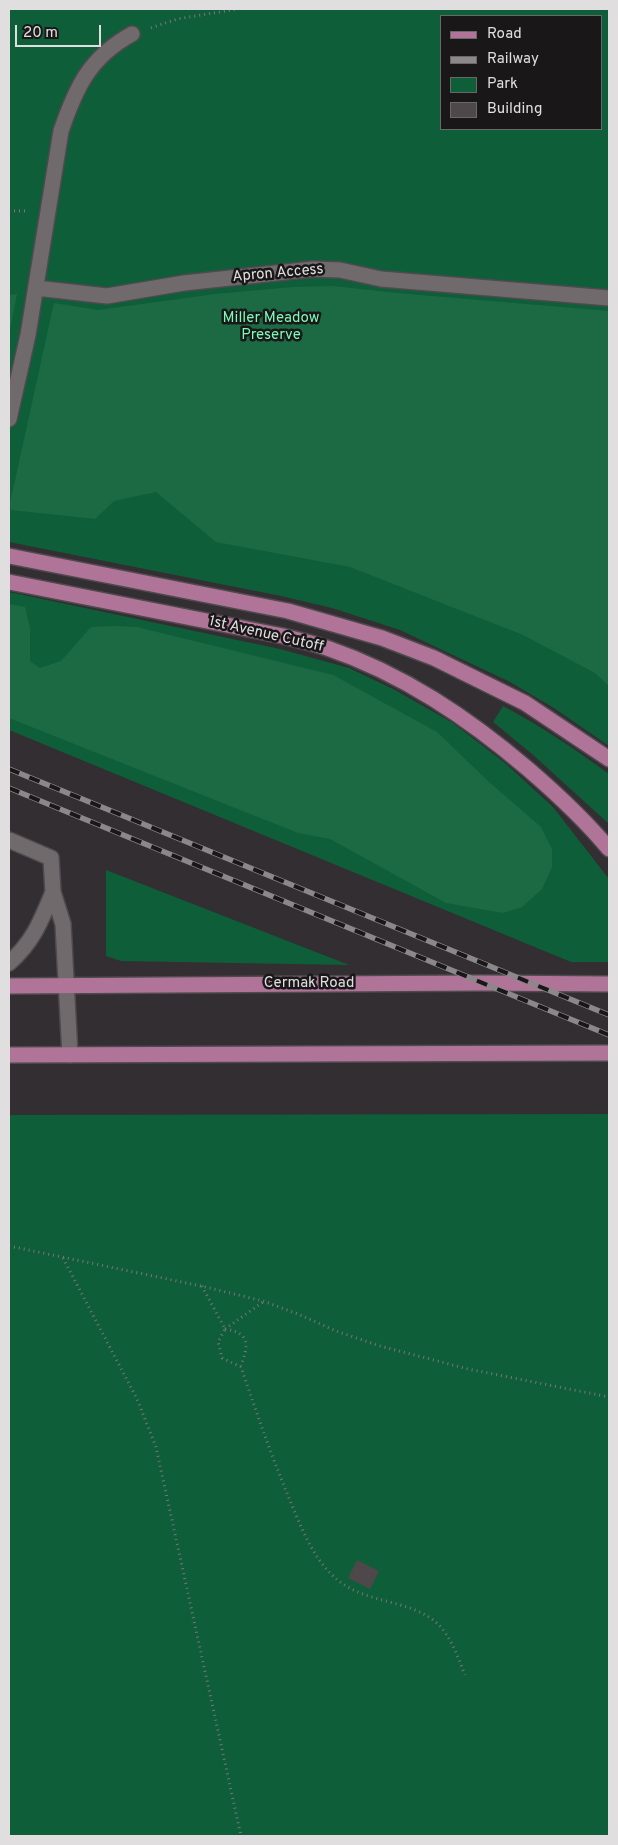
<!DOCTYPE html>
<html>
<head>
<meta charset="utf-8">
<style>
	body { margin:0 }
	#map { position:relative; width:618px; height:1845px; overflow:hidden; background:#332e31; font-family:Overpass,sans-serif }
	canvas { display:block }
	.frame { position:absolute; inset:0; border:10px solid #e1dee0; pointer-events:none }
	.legend { position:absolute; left:440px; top:15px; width:162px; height:115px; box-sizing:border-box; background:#191718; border:1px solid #696768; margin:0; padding:6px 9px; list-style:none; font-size:15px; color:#e1dee0 }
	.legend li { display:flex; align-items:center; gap:10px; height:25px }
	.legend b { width:25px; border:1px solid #696768 }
	.scale { position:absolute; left:15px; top:25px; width:86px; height:22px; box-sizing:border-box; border:2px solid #e1dee0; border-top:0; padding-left:6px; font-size:15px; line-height:18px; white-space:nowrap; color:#e1dee0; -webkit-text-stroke:4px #191718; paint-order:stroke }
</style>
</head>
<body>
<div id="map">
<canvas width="618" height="1845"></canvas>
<div class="frame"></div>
<ul class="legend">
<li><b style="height:6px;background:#b07499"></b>Road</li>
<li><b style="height:6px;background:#8c888a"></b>Railway</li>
<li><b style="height:14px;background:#0e5e3a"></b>Park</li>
<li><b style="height:14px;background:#4e484b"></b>Building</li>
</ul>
<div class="scale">20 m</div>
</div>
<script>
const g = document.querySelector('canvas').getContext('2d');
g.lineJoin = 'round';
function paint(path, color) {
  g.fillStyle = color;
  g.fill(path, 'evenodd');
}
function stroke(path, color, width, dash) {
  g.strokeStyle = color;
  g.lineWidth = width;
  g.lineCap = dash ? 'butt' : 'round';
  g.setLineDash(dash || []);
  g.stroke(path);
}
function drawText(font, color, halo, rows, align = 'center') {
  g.font = font + ' Overpass,sans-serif';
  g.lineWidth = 5;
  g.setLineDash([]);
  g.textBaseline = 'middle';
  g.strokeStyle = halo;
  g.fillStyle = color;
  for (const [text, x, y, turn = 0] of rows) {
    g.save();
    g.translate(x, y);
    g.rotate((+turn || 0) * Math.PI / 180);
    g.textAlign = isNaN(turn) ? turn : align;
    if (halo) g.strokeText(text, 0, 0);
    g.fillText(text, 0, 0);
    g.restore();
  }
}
paint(new Path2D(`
	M9 9H609V746L554 708 510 682 400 630 332 608 281 596 9 542ZM442 16H602V129H442Z
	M9 592 280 649 349 668 395 690 453 723 505 763 553 807 609 879V962H571L9 730Z
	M503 706C541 726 575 749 609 774V824L532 754 493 722Z
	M106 870 349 965 121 961 106 956Z
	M609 1114V1836H9V1115Z`), '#0e5e3a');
paint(new Path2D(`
	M334 286 397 293 609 311V686L595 673 523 635 350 567 216 542 156 492 114 501 95 519 11 510 10 503 54 303 98 310 215 294 293 287Z
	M17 294 9 335V295Z
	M9 604 25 607 30 628V661L40 668 61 661 91 627 116 626 137 627 333 675 437 732 489 782 541 827 552 849V867L542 889 522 907 503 913 446 903 330 839 298 833 9 718Z`), '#1c6a44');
paint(new Path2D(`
	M357 1560 379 1571 370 1589 348 1578Z`), '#4e484b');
const minor = new Path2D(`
	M36 288 107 296 184 283 313 269 340 270 381 279 609 298
	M9 419 28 335 61 131C76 87 90 57 132 34
	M9 840 51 858 53 892 63 924 70 1055
	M9 963C33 942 41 921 53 892`);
const major = new Path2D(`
	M9 556 288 611 382 638 434 658 525 703 609 759
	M9 582 283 636C298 640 313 643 327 648 403 674 468 718 528 769 557 794 585 820 609 849
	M9 986 481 983 609 984
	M9 1055 609 1053`);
stroke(minor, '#4e4a4d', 18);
stroke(major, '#4e4a4d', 18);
stroke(new Path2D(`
	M151 28 177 19 238 9
	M9 211H25
	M9 1246 201 1286 263 1301 298 1314 336 1331 380 1346 468 1369 609 1397
	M63 1258 137 1399 156 1447 241 1836
	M202 1286 225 1329 218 1342 222 1358 241 1367C256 1411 271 1455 289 1498 300 1525 311 1554 331 1574 362 1606 410 1597 439 1625 452 1639 458 1658 465 1675
	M225 1329C251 1333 248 1346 241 1366
	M225 1329 263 1302`), '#797578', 3, [1, 4]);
stroke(minor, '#706a6d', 15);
stroke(major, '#b07499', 15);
const rail = new Path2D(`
	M9 769 609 1015
	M9 788 609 1035`);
stroke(rail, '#8c888a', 5.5);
stroke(rail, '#191718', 4, [11]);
drawText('15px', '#e1dee0', '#191718', [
	["Apron Access",278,274,-5],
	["1st Avenue Cutoff",266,635,13],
	["Cermak Road",309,984]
]);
drawText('15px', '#7bfbb6', '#191718', [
	["Miller Meadow",271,319],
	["Preserve",271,336]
]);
</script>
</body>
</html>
